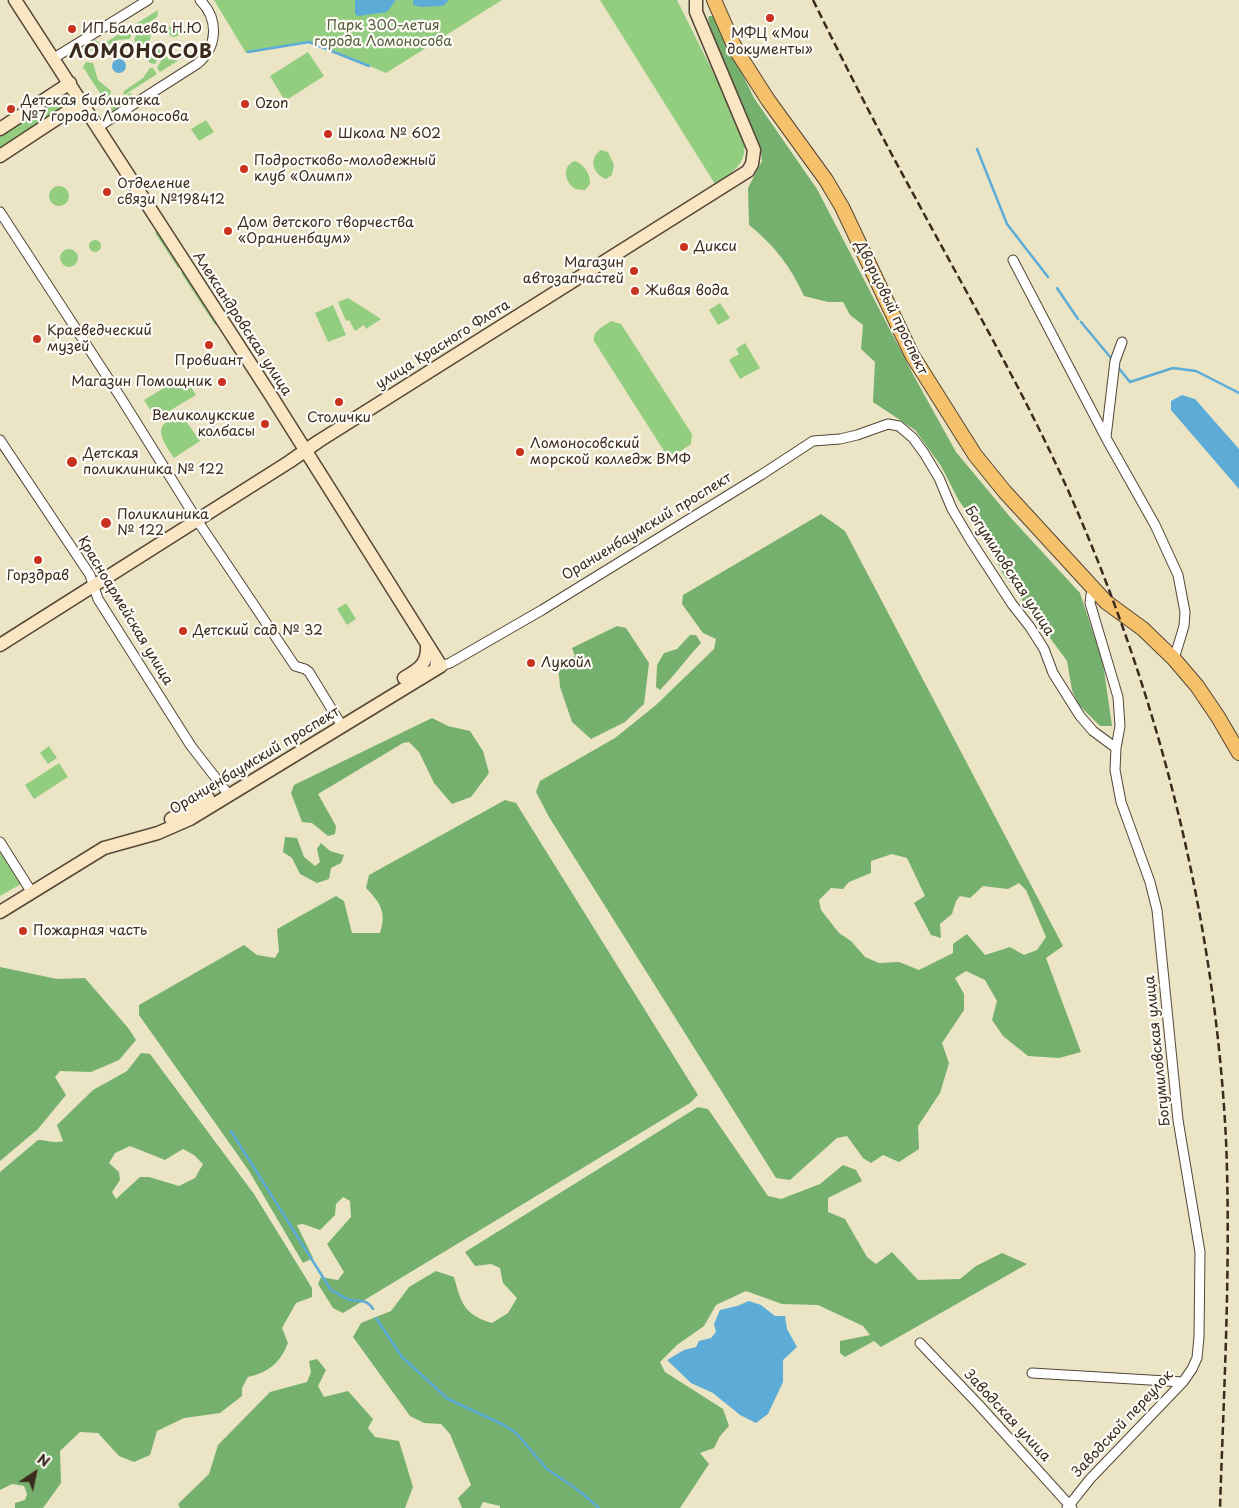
<!DOCTYPE html>
<html>
<head>
<meta charset="utf-8">
<style>
	body { margin:0 }
	#map { position:relative; width:1239px; height:1508px; overflow:hidden; background:#ebe5c6; font-family:"Playpen Sans",sans-serif }
	canvas { display:block }
	.north { position:absolute; left:10px; top:1448px; width:50px; height:50px; -webkit-text-stroke:4px #fdfcf7; paint-order:stroke; rotate:34deg; font-size:14px; font-weight:700; line-height:20px; text-align:center; color:#3b2a1e }
	.north::after { content:''; display:block; margin:auto; width:18px; height:22px; background:#3b2a1e; clip-path:polygon(50% 0,100% 100%,50% 72%,0 100%) }
</style>
</head>
<body>
<div id="map">
<canvas width="1239" height="1508"></canvas>
<div class="north">N</div>
</div>
<script>
const g = document.querySelector('canvas').getContext('2d');
g.lineJoin = 'round';
function paint(path, color) {
  g.fillStyle = color;
  g.fill(path, 'evenodd');
}
function stroke(path, color, width, dash) {
  g.strokeStyle = color;
  g.lineWidth = width;
  g.lineCap = dash ? 'butt' : 'round';
  g.setLineDash(dash || []);
  g.stroke(path);
}
function drawText(font, color, halo, rows, align = 'center') {
  g.font = font + ' "Playpen Sans",sans-serif';
  g.lineWidth = 4.5;
  g.setLineDash([]);
  g.textBaseline = 'middle';
  g.strokeStyle = halo;
  g.fillStyle = color;
  for (const [text, x, y, turn = 0] of rows) {
    g.save();
    g.translate(x, y);
    g.rotate((+turn || 0) * Math.PI / 180);
    g.textAlign = isNaN(turn) ? turn : align;
    if (halo) g.strokeText(text, 0, 0);
    g.fillText(text, 0, 0);
    g.restore();
  }
}
paint(new Path2D(`
	M214 0H502L386 73 313 42 246 53Z
	M600 0H677L743 132C749 162 738 169 715 184Z
	M158 10 157 17 146 24 149 30 134 32 131 27Z
	M168 31a6 6 0 1 1 12 0a6 6 0 1 1-12 0Z
	M127 29 131 35 130 39 118 40 98 51 94 50Z
	M151 33 150 40 139 47 134 40 136 35Z
	M92 40 97 41 101 44C92 49 82 60 73 52Z
	M156 49 163 51 155 64 150 63 146 57Z
	M308 52 324 76 285 101 270 76Z
	M180 53 187 55 160 72 157 68 165 54 169 60Z
	M86 62 93 63 98 80 111 91 109 98H103L83 67Z
	M150 68H153L157 74 123 96 124 91 143 78Z
	M130 93 132 95 131 101 113 113 111 109 112 104Z
	M57 97 65 109 0 151V134Z
	M206 120 214 132 199 141 191 129Z
	M601 150 608 152 614 165 612 175 606 179C593 174 588 159 601 150Z
	M575 161C584 164 591 175 590 184L585 190 575 189C565 182 561 166 575 161Z
	M49 196a10 10 0 1 1 20 0a10 10 0 1 1-20 0Z
	M158 231 181 266 178 268 155 233Z
	M89 246a6 6 0 1 1 12 0a6 6 0 1 1-12 0Z
	M60 258a9 9 0 1 1 18 0a9 9 0 1 1-18 0Z
	M184 271 218 323 215 325 181 273Z
	M348 298 381 319 366 329 364 325 355 331 349 320 346 321 338 302Z
	M720 303 730 318 718 325 709 310Z
	M333 305 346 335 328 342 315 313Z
	M611 321 621 324 692 434 691 444C682 450 674 458 664 451L594 341C593 330 603 327 611 321Z
	M745 343 760 368 740 379 729 360 739 354 736 349Z
	M184 376 196 395 156 419 144 400Z
	M174 418 186 421 200 441 174 458C165 444 150 426 174 418Z
	M346 603 356 619 347 625 337 609Z
	M49 746 57 758 48 764 40 753Z
	M59 763 68 777 34 799 25 785Z
	M0 850 21 884 0 896Z`), '#93cd80');
paint(new Path2D(`
	M709 16H714L754 98 817 189 915 378 956 452 1011 518 1080 593 1103 663 1112 726H1100L1078 704 1072 690 1067 661 1003 574 983 536 958 499 941 466 915 430 873 402 875 362 861 349 863 325 850 315 843 302H828L804 296C791 267 774 245 749 225L748 188 762 161 760 145 714 43 708 19Z
	M821 514 845 531 1063 946 1046 958 1081 1052 1059 1058 1028 1056 1003 1036 992 1020 997 1001 985 980 966 971 955 978 964 994V1010L942 1043 949 1063 940 1093 918 1126 919 1149 899 1162 883 1155 871 1163 863 1158 847 1136 837 1138 790 1180 776 1178 549 817 536 792 540 781 615 738 656 705 714 649 716 639 703 633 682 604 683 595ZM892 854 907 858 925 896 914 903 931 935 941 938 940 924 952 914 956 901 960 896 970 898 983 886 1008 889 1019 883 1026 890 1046 937 1037 950 1024 955 1010 947 985 955 967 934 953 944V953L919 970 899 962 879 963 865 957 851 941 839 933 821 910 819 900 831 888 843 889 849 882 871 873V861Z
	M617 626 626 628 649 663 644 704 625 722 591 739 572 722 560 687 558 665 575 656 572 648Z
	M690 635H696L701 643C687 658 675 675 660 690L656 687 657 665 664 653 677 649Z
	M432 718 448 726 470 731 483 751 489 773 471 797 452 804 434 783 419 752 409 742 403 743 318 794 336 826 335 834 328 836 312 823 302 822 291 793 294 785Z
	M505 800 516 803 698 1095 690 1103 343 1313 333 1308 318 1284 321 1277 338 1280 344 1272 327 1244 351 1217 350 1201 343 1197 336 1204 335 1215 320 1230 303 1224 297 1225 313 1258 303 1263 249 1171 139 1015V1005L244 945 257 955 275 958 279 951 277 929 336 896 344 901 352 933H380C387 913 380 902 366 888L369 875Z
	M285 837 297 838 304 857 315 866 320 862 317 849 321 843 330 851 344 855 341 863 331 868 329 879 317 883 300 874 292 858 283 852Z
	M0 967 57 979 85 978 129 1029 136 1040 119 1060 91 1072 60 1071 55 1077 66 1095 38 1129 0 1161Z
	M141 1053 150 1054 254 1194 312 1288V1297L296 1303 282 1328 288 1343C280 1363 269 1372 248 1377L242 1388V1396L220 1413 184 1418 157 1431 150 1455 134 1462 119 1456 98 1433 80 1432 60 1451 61 1483 43 1508H15V1503L25 1500 27 1494 24 1486 12 1484 0 1490V1172L38 1140C48 1140 54 1144 63 1141L57 1125 93 1090 127 1071ZM130 1146 165 1160 183 1149 194 1155 203 1164 195 1178 179 1186 149 1177H140L116 1199 112 1192 120 1180 119 1172 109 1163 115 1153Z
	M698 1107 708 1109 768 1196 781 1199 820 1184 843 1165 856 1170 862 1181 828 1198V1212L845 1219 867 1257 876 1264 892 1252 918 1280 960 1279 976 1266 1002 1253 1027 1264 881 1347 874 1341 845 1357 840 1353V1341L870 1335 863 1326 818 1305 782 1304 746 1291 716 1305 704 1326 677 1345 660 1362 665 1372 723 1409 729 1426 720 1436 714 1448 700 1453 709 1464 680 1508H500V1506L483 1502 480 1508H462L458 1498 471 1485 450 1434 441 1424 424 1423 410 1416 353 1337 361 1323 391 1311 409 1287 436 1271 454 1277C461 1303 464 1315 492 1323L508 1313 517 1298 503 1283 500 1268 491 1264 475 1266 465 1252Z
	M317 1359 326 1370 318 1386 324 1397 348 1391 373 1419 368 1428 375 1437 399 1441 413 1487 405 1508H180L178 1504 209 1474 218 1445 270 1392 307 1382 311 1372 309 1361Z`), '#76b06e');
paint(new Path2D(`
	M355 0H396L387 12 358 16 355 14Z
	M413 0H449L443 6 420 7 413 5Z
	M112 66a7 7 0 1 1 14 0a7 7 0 1 1-14 0Z
	M1182 395 1195 399 1239 449V489L1171 410V401Z
	M749 1301 761 1305 775 1316H785L787 1329 797 1347 783 1360V1382L768 1414 756 1423 740 1415 713 1393 691 1383 667 1360 684 1350 696 1347 699 1341 711 1338 716 1332 714 1324 720 1310 737 1306Z`), '#5cacd7');
stroke(new Path2D(`
	M248 52 309 42 369 66
	M977 149 1007 224 1048 277
	M1057 288 1078 319
	M1081 322 1111 358
	M1117 366 1130 382 1173 368 1196 371 1239 393
	M231 1131 331 1290C337 1293 344 1298 350 1300 360 1302 366 1298 373 1309
	M376 1318 402 1357 448 1399 504 1425 516 1433 547 1469 578 1490 599 1508`), '#5cacd7', 2.5);
const street = new Path2D(`
	M54 58 148 0
	M98 127 197 64C218 47 219 19 200 0
	M0 212 121 398 197 520 295 666 305 669 309 672 342 726
	M1013 260 1106 438 1155 525 1178 575 1185 612 1184 626 1174 659
	M1106 437 1115 361 1122 342
	M0 440 90 575 98 599 191 746 229 795
	M435 664 441 666 450 663 542 610 761 475 813 441 840 439 857 435 888 424 899 426 913 438 924 453 939 478 952 509 971 541 1012 604 1030 627 1044 649 1053 673 1080 716 1093 731 1116 748
	M0 842 29 888
	M920 1343 979 1405 1072 1508
	M1032 1373 1183 1382
	M1067 1508 1090 1479 1183 1382 1192 1369 1197 1358 1199 1337 1200 1252 1178 1120 1157 910 1150 882 1121 802 1115 770 1116 748 1120 726 1118 697 1090 603 1091 595 1094 589`);
const secondary = new Path2D(`
	M0 129 70 83
	M0 156 82 102
	M0 645 289 462 319 441 748 171 752 164 754 150 696 12V0
	M404 678C418 670 428 664 427 646
	M171 819 208 798
	M0 912 104 848 158 833 190 819 441 666 270 394 15 0`);
const primary = new Path2D(`
	M714 0 736 50 768 100 826 180 842 207 912 355 975 455 1005 492 1106 602 1143 629 1174 659 1197 686 1218 717 1239 753`);
stroke(street, '#554637', 11);
stroke(secondary, '#554637', 15);
stroke(primary, '#554637', 16);
stroke(street, '#fff', 9);
stroke(secondary, '#fbe6c4', 12);
stroke(primary, '#f5c16b', 14);
stroke(new Path2D(`
	M813 0C846 67 880 134 916 199 969 298 1026 395 1071 497 1160 699 1215 919 1226 1140 1231 1262 1224 1386 1220 1508`), '#3b2a1e', 2.5, [8, 4]);
for (const [x, y, r, color] of [
	[770,18,5,"#c8321e"],
	[72,29,5,"#c8321e"],
	[245,104,5,"#c8321e"],
	[11,109,5,"#c8321e"],
	[328,134,5,"#c8321e"],
	[244,169,5,"#c8321e"],
	[107,192,5,"#c8321e"],
	[228,231,5,"#c8321e"],
	[684,247,5,"#c8321e"],
	[634,271,5,"#c8321e"],
	[635,291,5,"#c8321e"],
	[37,339,5,"#c8321e"],
	[209,345,5,"#c8321e"],
	[222,382,5,"#c8321e"],
	[339,402,5,"#c8321e"],
	[265,424,5,"#c8321e"],
	[520,452,5,"#c8321e"],
	[72,462,6,"#c8321e"],
	[106,523,6,"#c8321e"],
	[38,560,5,"#c8321e"],
	[183,631,5,"#c8321e"],
	[531,663,5,"#c8321e"],
	[23,931,5,"#c8321e"]
]) {
  const dot = new Path2D();
  dot.arc(x, y, r, 0, 2 * Math.PI);
  g.fillStyle = color;
  g.fill(dot);
  stroke(dot, '#fdfcf7', 2);
}
drawText('14px', '#555b3b', '#fdfcf7', [
	["Парк 300-летия",383,26],
	["города Ломоносова",383,42]
]);
drawText('14px', '#3b2a1e', '#fdfcf7', [
	["ИП Балаева Н.Ю",82,29],
	["МФЦ «Мои",770,34,"center"],
	["документы»",770,50,"center"],
	["Детская библиотека",21,101],
	["№7 города Ломоносова",21,117],
	["Ozon",255,104],
	["Школа № 602",338,134],
	["Подростково-молодежный",254,161],
	["клуб «Олимп»",254,177],
	["Отделение",117,184],
	["связи №198412",117,200],
	["Дом детского творчества",238,223],
	["«Ораниенбаум»",238,239],
	["Дикси",694,247],
	["Магазин",624,263,"right"],
	["автозапчастей",624,279,"right"],
	["Живая вода",645,291],
	["Краеведческий",47,331],
	["музей",47,347],
	["Провиант",209,361,"center"],
	["Магазин Помощник",212,382,"right"],
	["Великолукские",255,416,"right"],
	["колбасы",255,432,"right"],
	["Столички",339,418,"center"],
	["Ломоносовский",530,444],
	["морской колледж ВМФ",530,460],
	["Детская",83,454],
	["поликлиника № 122",83,470],
	["Поликлиника",117,515],
	["№ 122",117,531],
	["Горздрав",38,576,"center"],
	["Детский сад № 32",193,631],
	["Лукойл",541,663],
	["Пожарная часть",33,931]
], 'left');
drawText('14px', '#3b2a1e', '#fdfcf7', [
	["Дворцовый проспект",891,308,64],
	["Александровская улица",242,324,57],
	["улица Красного Флота",443,345,-32],
	["Ораниенбаумский проспект",647,527,-31],
	["Богумиловская улица",1009,571,57],
	["Красноармейская улица",125,611,59],
	["Ораниенбаумский проспект",255,761,-31],
	["Богумиловская улица",1158,1051,-96],
	["Заводская улица",1007,1416,47],
	["Заводской переулок",1123,1424,-47]
]);
g.letterSpacing = '1px';
drawText('bold 19px', '#3b2a1e', '#fdfcf7', [
	["ЛОМОНОСОВ",141,53]
]);
g.letterSpacing = '0px';
</script>
</body>
</html>
